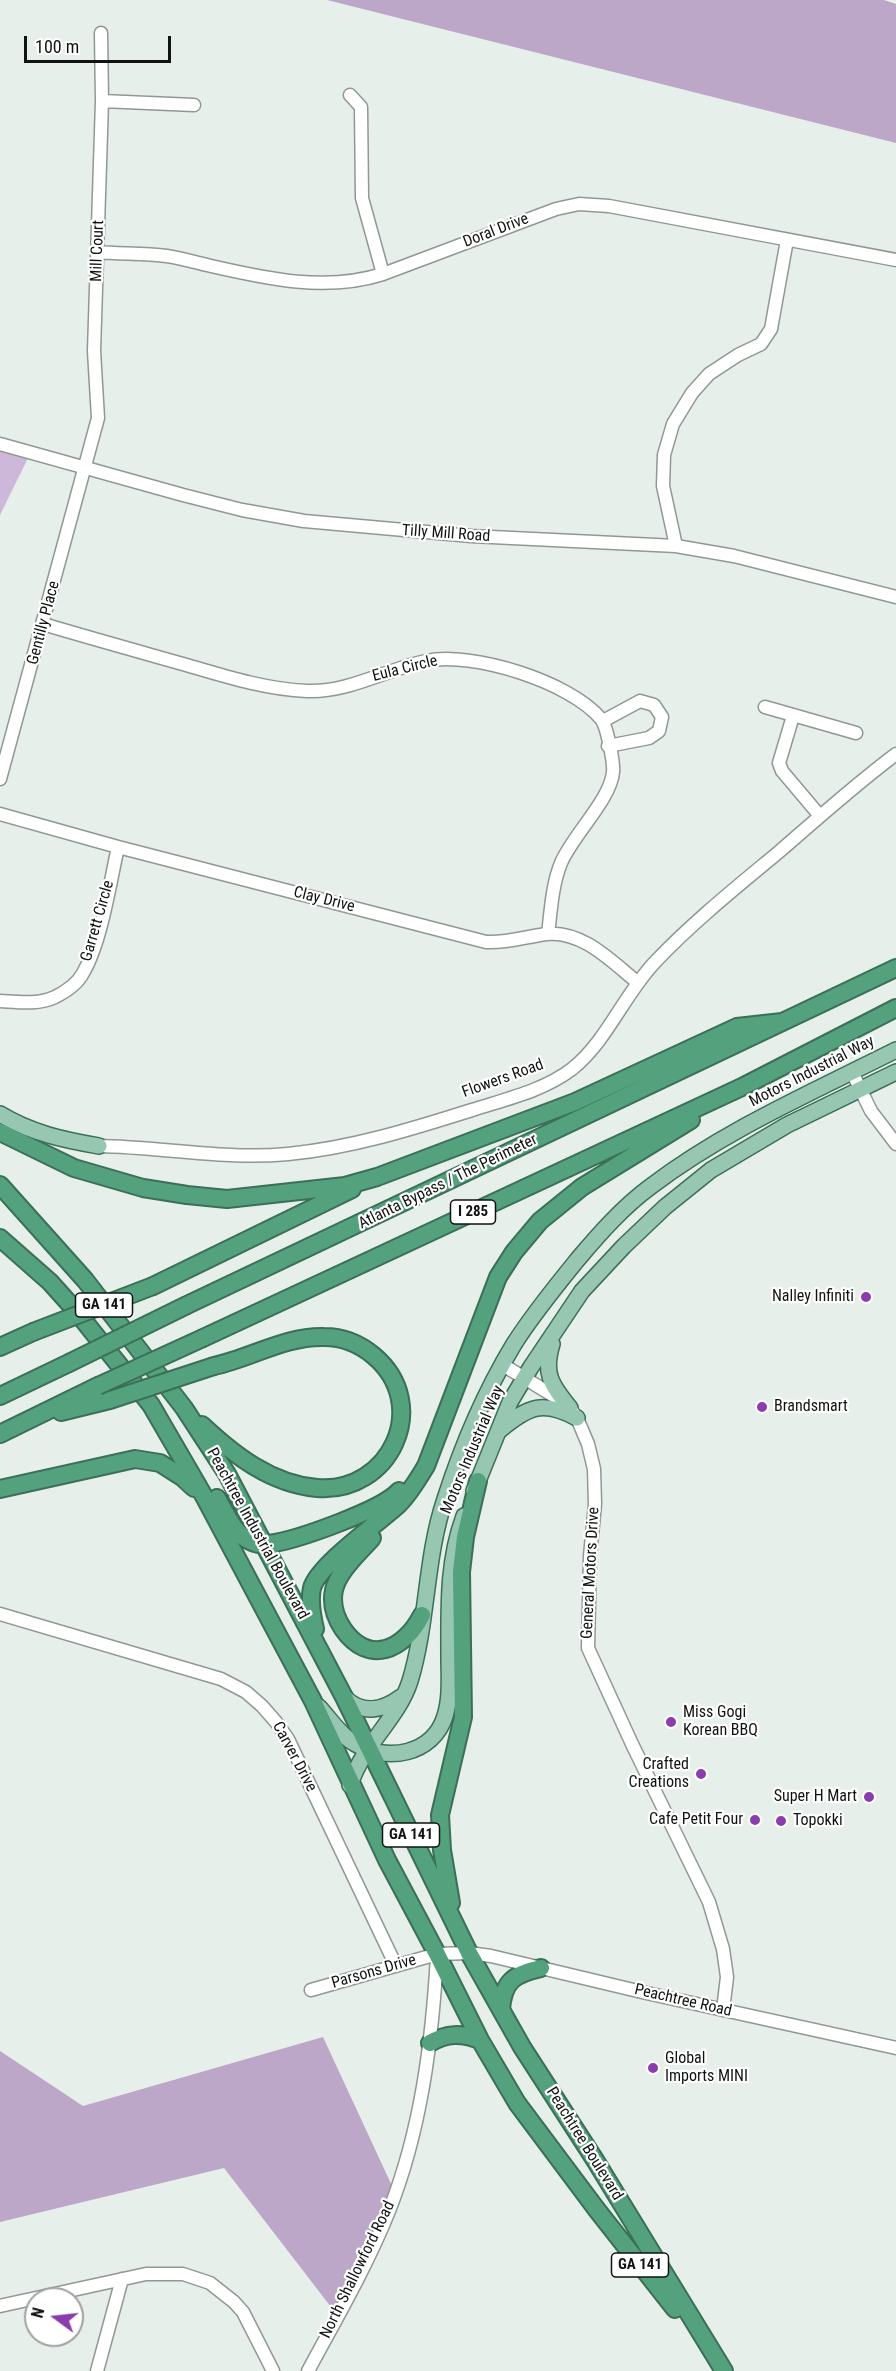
<!DOCTYPE html>
<html>
<head>
<meta charset="utf-8">
<style>
	body { margin:0 }
	#map { position:relative; width:896px; height:2371px; overflow:hidden; background:#e6efea; font-family:"Roboto Condensed",sans-serif }
	canvas { display:block }
	.north { position:absolute; left:24px; top:2287px; width:60px; height:60px; box-sizing:border-box; background:#fff; border:2px solid #9fa1a0; border-radius:50%; rotate:285deg; font-size:16px; font-weight:700; line-height:24px; text-align:center; color:#101311 }
	.north::after { content:''; display:block; margin:auto; width:21px; height:27px; background:#8b3dae; clip-path:polygon(50% 0,100% 100%,50% 72%,0 100%) }
	.scale { position:absolute; left:24px; top:36px; width:147px; height:27px; box-sizing:border-box; border:3px solid #101311; border-top:0; padding-left:8px; font-size:18px; line-height:21px; white-space:nowrap; color:#101311; -webkit-text-stroke:4px #fff; paint-order:stroke }
</style>
</head>
<body>
<div id="map">
<canvas width="896" height="2371"></canvas>
<div class="north">N</div>
<div class="scale">100 m</div>
</div>
<script>
const g = document.querySelector('canvas').getContext('2d');
g.lineJoin = 'round';
function paint(path, color) {
  g.fillStyle = color;
  g.fill(path, 'evenodd');
}
function stroke(path, color, width, dash) {
  g.strokeStyle = color;
  g.lineWidth = width;
  g.lineCap = dash ? 'butt' : 'round';
  g.setLineDash(dash || []);
  g.stroke(path);
}
function drawText(font, color, halo, rows, align = 'center') {
  g.font = font + ' "Roboto Condensed",sans-serif';
  g.lineWidth = 4.5;
  g.setLineDash([]);
  g.textBaseline = 'middle';
  g.strokeStyle = halo;
  g.fillStyle = color;
  for (const [text, x, y, turn = 0] of rows) {
    g.save();
    g.translate(x, y);
    g.rotate((+turn || 0) * Math.PI / 180);
    g.textAlign = isNaN(turn) ? turn : align;
    if (halo) g.strokeText(text, 0, 0);
    g.fillText(text, 0, 0);
    g.restore();
  }
}
paint(new Path2D(`
	M0 444 31 452 0 515Z`), '#cdb8d9');
paint(new Path2D(`
	M327 0H884L896 4V143Z
	M323 2037 399 2201 341 2320 224 2168 0 2222V2051L83 2106Z`), '#bca7c8');
const minor = new Path2D(`
	M350 95 361 107 362 198 383 274
	M102 101 194 105
	M98 252C120 254 144 253 167 256 181 258 197 263 211 266 268 279 326 292 383 274L556 209 579 204 609 206 896 260
	M0 444 183 495 242 510 304 521 471 536 676 546 734 556 896 597
	M676 546 663 486 664 455 673 424 692 393 709 374 738 355 761 344 771 329 787 240
	M43 624C90 638 137 651 183 664 224 676 264 689 307 691 348 693 387 669 426 661 472 651 571 682 601 719 607 726 614 763 613 772 611 799 572 836 561 863 552 885 551 910 548 934
	M765 707 856 733
	M793 716 779 763 782 771 820 816
	M603 721 640 701 654 705 662 717 659 731 649 738 608 746
	M0 779 98 418 94 351 102 101 101 33
	M0 814 118 847 486 942C509 943 524 937 546 934 582 930 611 961 637 982
	M0 1001C18 1002 38 1005 55 997 65 992 78 983 83 973 101 943 110 883 118 847
	M852 1072 871 1111 896 1144
	M99 1146C162 1147 225 1160 288 1154 351 1148 412 1129 472 1110 506 1099 543 1091 572 1069 608 1040 624 994 656 961 694 921 738 886 780 851 818 818 856 784 896 754
	M503 1365 554 1396 570 1408 577 1418 588 1444 594 1469 595 1504 590 1556 588 1648 632 1744 709 1902 723 1949 727 1977 723 2010
	M0 1614 221 1679 246 1692 262 1706 276 1722 288 1739 396 1966
	M311 1990 437 1954 469 1953 491 1956 642 1992 896 2048
	M0 2306 146 2274H183L210 2283 234 2302 243 2312 273 2371
	M97 2371 122 2279
	M308 2371C336 2319 367 2266 389 2211 421 2130 432 2043 437 1956`);
const major = new Path2D(`
	M0 1114C31 1133 64 1140 99 1146
	M552 1344C543 1373 551 1385 570 1408
	M500 1430C529 1406 543 1400 577 1418
	M474 1491 510 1402 531 1367 582 1291 624 1246 665 1207 711 1170 787 1125 896 1072
	M344 1697C362 1715 382 1711 401 1697
	M319 1707C330 1719 340 1735 354 1743 386 1763 433 1755 445 1716 451 1697 449 1676 449 1656 449 1608 447 1562 464 1516
	M350 1785C363 1744 398 1719 410 1681 428 1622 425 1558 445 1499 462 1446 485 1392 514 1344 533 1314 556 1286 578 1259 600 1233 623 1207 650 1187 725 1130 813 1092 896 1050`);
const highway = new Path2D(`
	M0 1132 74 1168 143 1188 187 1195 227 1199 345 1186 377 1177 575 1102 737 1027 782 1022
	M0 1185 85 1280 184 1408 227 1474 344 1697 469 1953 522 2047 595 2160 724 2371
	M0 1238 50 1282 76 1311 151 1405 205 1498 313 1701 387 1860 437 1954 480 2040 517 2103 597 2210 675 2309
	M153 1286 352 1189
	M187 1305 896 968
	M203 1338 744 1086 896 1008
	M0 1347 33 1332
	M0 1396 69 1363
	M61 1412 110 1400
	M202 1425C234 1455 271 1484 317 1488 390 1494 432 1405 374 1356 360 1344 343 1337 324 1337 285 1336 251 1358 214 1366
	M0 1434 98 1386
	M0 1489 135 1459 160 1463 182 1477 194 1488
	M217 1498C226 1513 234 1534 250 1541 256 1544 262 1545 268 1544 295 1541 382 1510 399 1491
	M372 1538C360 1552 338 1571 334 1590 331 1604 335 1617 343 1629 369 1666 404 1650 422 1615
	M315 1629C312 1616 309 1601 312 1588 318 1565 380 1522 399 1504 410 1493 418 1479 426 1466L498 1277 514 1252 540 1221 582 1187 691 1120
	M451 1903 442 1850 440 1815 463 1717 461 1572 465 1537 478 1481
	M501 2010C503 1981 514 1974 541 1968
	M430 2043C447 2033 461 2033 480 2040`);
stroke(minor, '#909894', 15);
stroke(major, '#3c6f57', 18);
stroke(highway, '#3c6f57', 20);
stroke(minor, '#fff', 12);
stroke(major, '#98c7b1', 15);
stroke(highway, '#53a17d', 16);
const highwayBridge = new Path2D(`
	M33 1332 153 1286
	M69 1363 187 1305
	M98 1386 203 1338
	M110 1400 214 1366`);
stroke(highwayBridge, '#3c6f57', 20, []);
stroke(highwayBridge, '#53a17d', 16);
for (const [x, y, r, color] of [
	[866,1297,6,"#8b3dae"],
	[762,1407,6,"#8b3dae"],
	[671,1722,6,"#8b3dae"],
	[701,1774,6,"#8b3dae"],
	[869,1797,6,"#8b3dae"],
	[755,1820,6,"#8b3dae"],
	[781,1821,6,"#8b3dae"],
	[653,2068,6,"#8b3dae"]
]) {
  const dot = new Path2D();
  dot.arc(x, y, r, 0, 2 * Math.PI);
  g.fillStyle = color;
  g.fill(dot);
  stroke(dot, '#fff', 2);
}
for (const [x, y, w] of [
	[473,1212,45],
	[104,1305,57],
	[411,1835,57],
	[640,2265,57]
]) {
  const box = new Path2D();
  box.roundRect(x - w / 2, y - 12, w, 24, 4.5);
  g.fillStyle = '#fff';
  g.fill(box);
  stroke(box, '#101311', 1.5);
}
drawText('bold 15px', '#101311', null, [
	["I 285",473,1212],
	["GA 141",104,1305],
	["GA 141",411,1835],
	["GA 141",640,2265]
]);
drawText('16px', '#101311', '#fff', [
	["Doral Drive",496,231,-21],
	["Mill Court",98,251,-88],
	["Tilly Mill Road",446,534,4],
	["Gentilly Place",44,623,-75],
	["Eula Circle",405,669,-14],
	["Clay Drive",324,900,14],
	["Garrett Circle",98,921,-74],
	["Motors Industrial Way",812,1072,-27],
	["Flowers Road",503,1079,-20],
	["Atlanta Bypass / The Perimeter",448,1182,-26],
	["Motors Industrial Way",473,1450,-67],
	["Peachtree Industrial Boulevard",257,1534,61],
	["General Motors Drive",591,1573,-87],
	["Carver Drive",294,1757,62],
	["Parsons Drive",374,1972,-16],
	["Peachtree Road",683,2001,13],
	["Peachtree Boulevard",584,2144,58],
	["North Shallowford Road",358,2270,-64]
]);
drawText('16px', '#101311', '#fff', [
	["Nalley Infiniti",854,1297],
	["Brandsmart",774,1407,"left"],
	["Miss Gogi",683,1713,"left"],
	["Korean BBQ",683,1731,"left"],
	["Crafted",689,1765],
	["Creations",689,1783],
	["Super H Mart",857,1797],
	["Cafe Petit Four",743,1820],
	["Topokki",793,1821,"left"],
	["Global",665,2059,"left"],
	["Imports MINI",665,2077,"left"]
], 'right');
</script>
</body>
</html>
